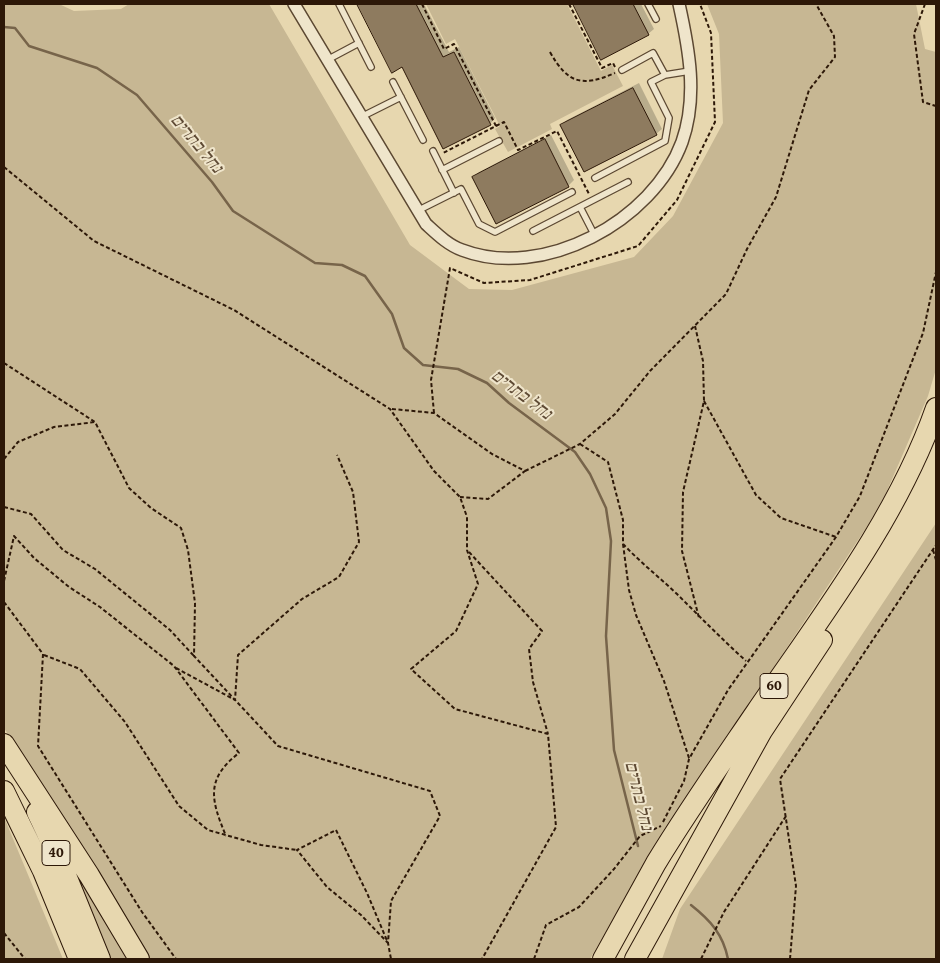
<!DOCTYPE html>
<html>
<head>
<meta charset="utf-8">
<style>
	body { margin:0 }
	#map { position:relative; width:940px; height:963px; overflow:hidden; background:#e7d7af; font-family:"Gentium Book Plus",serif }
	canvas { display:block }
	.frame { position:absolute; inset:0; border:5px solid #2d1808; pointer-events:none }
</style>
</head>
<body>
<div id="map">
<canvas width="940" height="963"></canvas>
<div class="frame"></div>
</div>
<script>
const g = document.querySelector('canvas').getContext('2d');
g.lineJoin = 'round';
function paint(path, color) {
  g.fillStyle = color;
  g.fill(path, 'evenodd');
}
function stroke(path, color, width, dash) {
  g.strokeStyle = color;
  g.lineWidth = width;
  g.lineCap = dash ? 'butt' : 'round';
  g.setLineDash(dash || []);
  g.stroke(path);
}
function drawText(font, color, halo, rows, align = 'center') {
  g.font = font + ' "Gentium Book Plus","Frank Ruhl Libre",serif';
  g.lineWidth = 4;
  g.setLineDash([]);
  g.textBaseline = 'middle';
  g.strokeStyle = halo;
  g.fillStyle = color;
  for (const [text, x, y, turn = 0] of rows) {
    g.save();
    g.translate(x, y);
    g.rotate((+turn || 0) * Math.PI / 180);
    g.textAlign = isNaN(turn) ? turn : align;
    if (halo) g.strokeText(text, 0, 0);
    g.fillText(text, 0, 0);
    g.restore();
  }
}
paint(new Path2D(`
	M4 4H59L74 11 121 9 129 4H269L410 245 469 289 512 290 634 257 673 216 723 123 719 34 707 4H916L925 49 936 52V369L928 396 880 507 653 850 590 959H146L108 893 4 728Z
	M426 4H567L601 71 612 65 623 86 550 124 552 129 508 152 495 129 500 126 455 39 446 44Z
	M936 523V959H662L680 909Z
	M4 817 63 959H4Z
	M58 836 128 959H109Z`), '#c7b793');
paint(new Path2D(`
	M358 4H424L449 52 459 47 495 118 490 124 402 66 392 71Z
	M574 4H641L654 29 648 34 602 58Z
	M639 83 662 129 656 134 561 125 567 120Z
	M551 135 574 180 568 186 473 177 479 172Z`), '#0003');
stroke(new Path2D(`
	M4 27 15 28 29 46 97 68 137 95 212 182 233 211 315 263 342 265 365 276 392 314 404 348 423 365 458 369 487 383 509 403 575 452 590 474 606 508 611 541 606 636 614 750 638 846
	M691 905C710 920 723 934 728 959`), '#77644a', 2.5);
const building = new Path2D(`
	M357 4H416L443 57 454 52 491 125 443 149 402 67 392 73Z
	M573 4H633L649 35 601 60Z
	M633 88 657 135 584 172 560 125Z
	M545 139 569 187 496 224 472 177Z`);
paint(building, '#8e7b5f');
stroke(building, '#2d1808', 1);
const lane = new Path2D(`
	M339 4 371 67
	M648 4 656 19
	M327 60 359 43
	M622 70 653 53 665 75
	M393 82 423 140
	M361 117 401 97
	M433 151 454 193
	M442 170 499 141
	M595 178 665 141 669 118 651 82 665 75 690 71
	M580 207 595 236
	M417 211 461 189 479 224 495 232 572 192
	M533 231 628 182`);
const street = new Path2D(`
	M294 4 426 224C437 234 448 245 462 250 543 281 653 221 682 142 698 97 689 49 679 4`);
const highway = new Path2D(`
	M4 744 89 875 139 959
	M4 791 43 871 79 959
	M37 812 61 863 100 959
	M603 959C621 927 638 895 656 863 687 812 722 762 756 712 821 617 898 517 936 408
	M635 959 762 731 822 640`);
stroke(lane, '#5c4832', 8);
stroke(street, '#5c4832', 14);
stroke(highway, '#2d1808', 22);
stroke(new Path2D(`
	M422 4 444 49 454 44 496 126 443 153
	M569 4 602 68 613 63 615 67
	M925 4 914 34 923 102 936 106
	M550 52C568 84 582 87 615 73
	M496 126 504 122 518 150 557 131 589 194
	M4 167 94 241 234 310 390 409 434 471 460 497 467 517V550L478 584 456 631 411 669 455 709 548 734 556 827 482 959
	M695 326 703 361 704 401 683 492 682 551 699 618
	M4 363 95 422 129 488 151 508 181 528 188 550 195 603 194 656 278 746 430 791 440 816 391 901 388 943 391 959
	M704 401 756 495 781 518 836 537
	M392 409 434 413 492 454 525 471 488 499 460 497
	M434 413 431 380 450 268 484 283 530 280 638 246 677 200 715 122 711 33 700 4
	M580 444 608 462 623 520V544C640 562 659 577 677 594 700 617 722 639 746 661
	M4 459 18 442 54 427 95 422
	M525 471 580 444 615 414 650 371 726 294 747 249 776 197 809 90 835 57 834 36 816 4
	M4 507 31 514 63 550 95 569 170 630 194 656
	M623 544 629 590 636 615 664 681 689 758
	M933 550 936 560
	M469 552 542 631 529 649 533 682 548 734
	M4 581 14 536 34 558 69 587 100 607 174 666 239 753C205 779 211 800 226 836
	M4 602 43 654 38 746 142 912 176 959
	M44 655 80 669 125 722 179 806 208 830 261 845 297 850
	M176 668 235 700 238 655 302 599 339 577 359 542 353 492 337 455
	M663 822 684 781 689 759 728 690 836 537 860 496 923 333 936 272
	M336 830 367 893 388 943 361 915 327 887 297 850Z
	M4 933 25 959
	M534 959 546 925 579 907 614 869 640 836 661 826
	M701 959 724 912 786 816
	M790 959 796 886 780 779 936 545`), '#2d1808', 2, [4, 2.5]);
stroke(lane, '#efe5cb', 5.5);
stroke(street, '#efe5cb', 11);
stroke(highway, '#e7d7af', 20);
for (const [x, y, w] of [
	[774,686,28],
	[56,853,28]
]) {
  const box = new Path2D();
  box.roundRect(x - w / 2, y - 12.5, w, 25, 4);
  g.fillStyle = '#efe5cb';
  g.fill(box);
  stroke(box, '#2d1808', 1);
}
drawText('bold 15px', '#2d1808', null, [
	["60",774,686],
	["40",56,853]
]);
drawText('italic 18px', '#5e4a34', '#efe5cb', [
	["נחל בתרים",196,144,50],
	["נחל בתרים",521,395,37],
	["נחל בתרים",638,796,76]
]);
</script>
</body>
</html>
